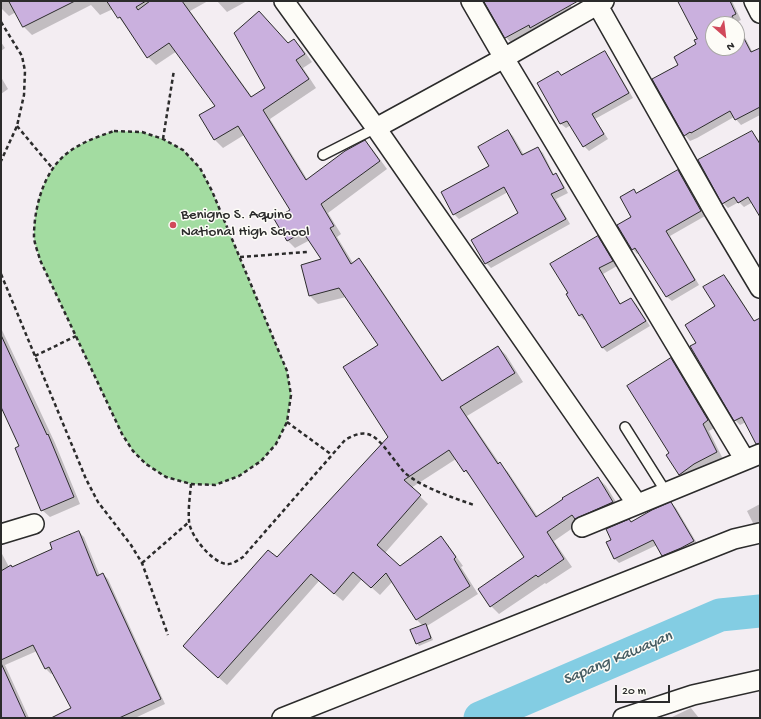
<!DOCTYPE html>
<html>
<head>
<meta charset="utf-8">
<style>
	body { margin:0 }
	#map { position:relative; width:761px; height:719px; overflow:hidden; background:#f3edf2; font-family:"Gochi Hand",sans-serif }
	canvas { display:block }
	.frame { position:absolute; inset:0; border:2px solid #2b2b2b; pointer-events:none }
	.north { position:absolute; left:705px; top:16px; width:40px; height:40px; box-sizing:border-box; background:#fdfcf7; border:1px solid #a9a8a5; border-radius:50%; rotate:152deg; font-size:11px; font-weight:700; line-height:16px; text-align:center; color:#2b2b2b }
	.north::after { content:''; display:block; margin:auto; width:14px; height:18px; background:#d1495b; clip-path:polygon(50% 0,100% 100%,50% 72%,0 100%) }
	.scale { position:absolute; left:615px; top:685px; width:55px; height:18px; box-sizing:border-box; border:2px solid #2b2b2b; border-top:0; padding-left:5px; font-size:12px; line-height:14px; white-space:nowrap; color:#2b2b2b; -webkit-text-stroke:3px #fdfcf7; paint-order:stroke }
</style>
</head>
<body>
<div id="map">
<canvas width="761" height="719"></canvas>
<div class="frame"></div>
<div class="north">N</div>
<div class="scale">20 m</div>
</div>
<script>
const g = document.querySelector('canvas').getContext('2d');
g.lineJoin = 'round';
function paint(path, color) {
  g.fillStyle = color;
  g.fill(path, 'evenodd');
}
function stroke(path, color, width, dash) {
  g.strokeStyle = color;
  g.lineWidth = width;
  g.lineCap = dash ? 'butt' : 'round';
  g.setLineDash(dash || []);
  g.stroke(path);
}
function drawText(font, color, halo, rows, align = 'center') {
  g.font = font + ' "Gochi Hand",sans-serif';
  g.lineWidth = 3;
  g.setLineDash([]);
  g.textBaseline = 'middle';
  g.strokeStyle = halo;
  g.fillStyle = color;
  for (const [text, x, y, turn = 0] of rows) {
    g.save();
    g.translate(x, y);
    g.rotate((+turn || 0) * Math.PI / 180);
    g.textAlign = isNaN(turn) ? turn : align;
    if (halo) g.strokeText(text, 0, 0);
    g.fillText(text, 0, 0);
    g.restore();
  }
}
paint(new Path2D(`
	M114 131 142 132 163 139 183 150 200 168 212 191 287 371 291 395 287 422 276 444 261 461 239 476 215 485 191 484 166 477 146 464 133 451 122 434 40 260C38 252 34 243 34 236 34 209 43 173 65 155 79 143 97 137 114 131Z`), '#a3dca1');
paint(new Path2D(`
	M1 1H208L190 11 252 97 266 88 288 44 294 40 302 48 312 62 303 68 316 88 270 119 307 179 365 141 373 150 387 169 328 213 341 234 337 237 353 263 359 259 366 267 443 381 498 347 506 355 523 382 467 416 500 464 508 472 538 517 598 478 606 486 621 510 580 523 554 541 572 567 546 584 545 583 499 614 491 606 526 558 473 479 465 471 456 459 411 488 428 504 385 553 400 567 440 537 448 545 463 566 461 567 478 594 427 626 433 640 419 646 417 643 423 626 417 620 392 582 380 595 362 579 343 601 319 581 227 685 192 654 184 646 277 559 389 437 379 345 346 297 318 304 310 296 322 260 310 240 295 248 287 240 291 210 244 135 223 148 215 140 200 115 216 106 177 51 156 65 148 57 113 9 100 15 91 5 32 35 24 27 16 12 9 16 1 8Z
	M217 1H247L227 12Z
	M485 1H569L574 12 534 30 511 43 506 37Z
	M679 1H732L741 20 737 22 753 53 760 49V115L741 125 734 117 697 138 690 141 685 135 680 66 697 45 698 39ZM713 24H737V48H713Z
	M1 42 5 48 1 51Z
	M604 53 609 57 633 98 595 119 608 139 589 151 584 146 571 125 566 128 561 124 538 83 562 76Z
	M1 77 8 89 1 94Z
	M508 131 513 136 524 155 538 148 543 153 554 175 560 179 568 193 556 199 570 224 491 268 486 263 519 214 508 192 459 219 454 214 490 166Z
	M752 132 760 142V215L753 202 744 207 739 202 728 208 723 203Z
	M678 172 683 176 705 216 670 236 699 285 672 301 667 297 639 253 637 254 633 249V190L637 194Z
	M598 237 602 242 617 266 603 274 621 305 631 299 636 304 650 326 607 352 602 347 586 319 584 320 580 316 586 313Z
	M724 276 729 281 755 322 760 319V446L746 422 740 425 735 420 691 347 697 343 716 307Z
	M1 328 55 443 80 504 50 517 42 510 21 447 1 404Z
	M671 359 678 366 714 428 709 431 723 459 686 481 679 474 671 453Z
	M671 503 676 508 698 545 668 560 663 555 657 545 619 563 615 559 607 543 612 540 632 523Z
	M760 504V528H758L753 523 747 511Z
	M79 532 84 537 100 576 103 574 108 579 165 704 135 718H53L72 708 53 673 51 674 46 669 37 651 5 665 29 718H1V552L9 567 12 568 53 549Z
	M691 708 699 718H670Z`), '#0003');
stroke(new Path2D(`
	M480 718 720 615 760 611`), '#83cde3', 33);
const building = new Path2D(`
	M9 1H75L23 27Z
	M107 1H146L136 7 138 10 150 1H182L251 97 265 88 234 33 259 11 288 43 294 39 305 54 296 60 309 79 263 110 306 180 345 151 365 140 380 161 321 204 334 226 330 228 351 264 359 258 442 381 498 346 515 373 460 407 498 464 500 462 536 517 563 499 562 498 598 477 613 502 575 519 572 515 547 532 564 559 538 577 536 575 490 607 478 589 524 557 466 470 464 472 449 450 404 480 421 495 377 545 400 566 441 536 456 557 454 559 470 586 416 620 386 573 371 588 353 572 334 594 311 574 218 678 183 646 268 550 277 557 388 437 343 367 378 345 339 288 309 296 301 265 321 259 303 232 287 241 274 219 290 210 238 126 214 140 199 115 215 106 169 43 147 58 120 17 118 18Z
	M484 1H578L530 28 529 25 505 38Z
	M678 1H730L736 14 732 16 736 24H713V48H737V25L751 52 760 48V107L735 120 730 111 691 133 690 132 684 136 652 79 678 65 674 57 696 44 694 40 697 39Z
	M605 51 629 93 592 114 604 134 583 147 567 121 560 124 537 83 558 71 561 75Z
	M508 130 522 155 538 147 553 175 556 173 564 188 551 194 566 219 485 264 471 240 518 213 504 187 453 215 441 192 489 166 478 147Z
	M752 131 760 144V217L748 197 738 203 734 197 722 204 698 160Z
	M678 170 701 211 666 231 695 280 666 297 635 248 632 250 617 225 631 217 620 197 634 189 636 193Z
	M598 236 613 261 599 268 620 304 631 298 646 321 602 348 582 314 579 316 566 294 568 293 550 264Z
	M724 275 754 321 760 318V443L756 444 742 417 734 421 690 346 696 343 685 325 715 306 703 287Z
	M1 335 47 435 48 434 74 497 41 511 15 448 19 446 1 407Z
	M671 358 708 420 703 424 717 452 694 464 679 475 666 455 669 453 627 386Z
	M671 502 694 541 681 548 662 556 653 540 614 559 606 542 611 540 606 529 629 519 631 522 652 510Z
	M79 531 97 576 103 573 161 699 119 718H51L71 708 49 667 45 669 33 645 1 660V571L11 565 12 567 52 549 50 543Z
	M426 624 431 638 416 644 410 630Z
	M1 663 26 718H1Z`);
paint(building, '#cab0de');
stroke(building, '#2b2b2b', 1);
const lane = new Path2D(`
	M323 155 376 128
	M625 427 666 492`);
const street = new Path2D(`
	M284 1 376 128 637 504
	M471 1 504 58 745 460
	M754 1 760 13
	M597 4 714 211 760 288
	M376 128 504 58 604 1
	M582 527 760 454
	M1 534 34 524
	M282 718 734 539 760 533
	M623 718 693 695 760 680`);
stroke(lane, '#2b2b2b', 12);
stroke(street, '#2b2b2b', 22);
stroke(new Path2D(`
	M1 22 22 56 25 71 24 95 17 126 1 161
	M17 126 53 169
	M114 131 142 132 163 139 183 150 200 168 212 191 287 371 291 395 287 422 276 444 261 461 239 476 215 485 191 484 166 477 146 464 133 451 122 434 40 260C38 252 34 243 34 236 34 209 43 173 65 155 79 143 97 137 114 131Z
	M163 139 174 70
	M240 257 307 252
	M1 274 86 479 98 502 131 545 142 563 168 635
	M35 356 76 336
	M287 422 332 455
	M191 484C190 496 188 509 189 521 190 536 212 562 226 564 232 565 238 560 243 557L345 440C354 435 364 430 374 437 384 444 395 462 404 472 420 487 454 498 474 505
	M142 563 189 522`), '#2b2b2b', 2.5, [4, 3]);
stroke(lane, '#fdfcf7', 9);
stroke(street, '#fdfcf7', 19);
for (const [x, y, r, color] of [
	[173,225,4,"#d1495b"]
]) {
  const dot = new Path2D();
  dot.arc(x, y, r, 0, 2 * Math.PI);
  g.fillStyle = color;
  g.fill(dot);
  stroke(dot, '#fdfcf7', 1.5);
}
drawText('15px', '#2b2b2b', '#fdfcf7', [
	["Benigno S. Aquino",181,216],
	["National High School",181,233]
], 'left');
drawText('italic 16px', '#455c62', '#fdfcf7', [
	["Sapang Kawayan",618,659,-23]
]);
</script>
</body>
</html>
